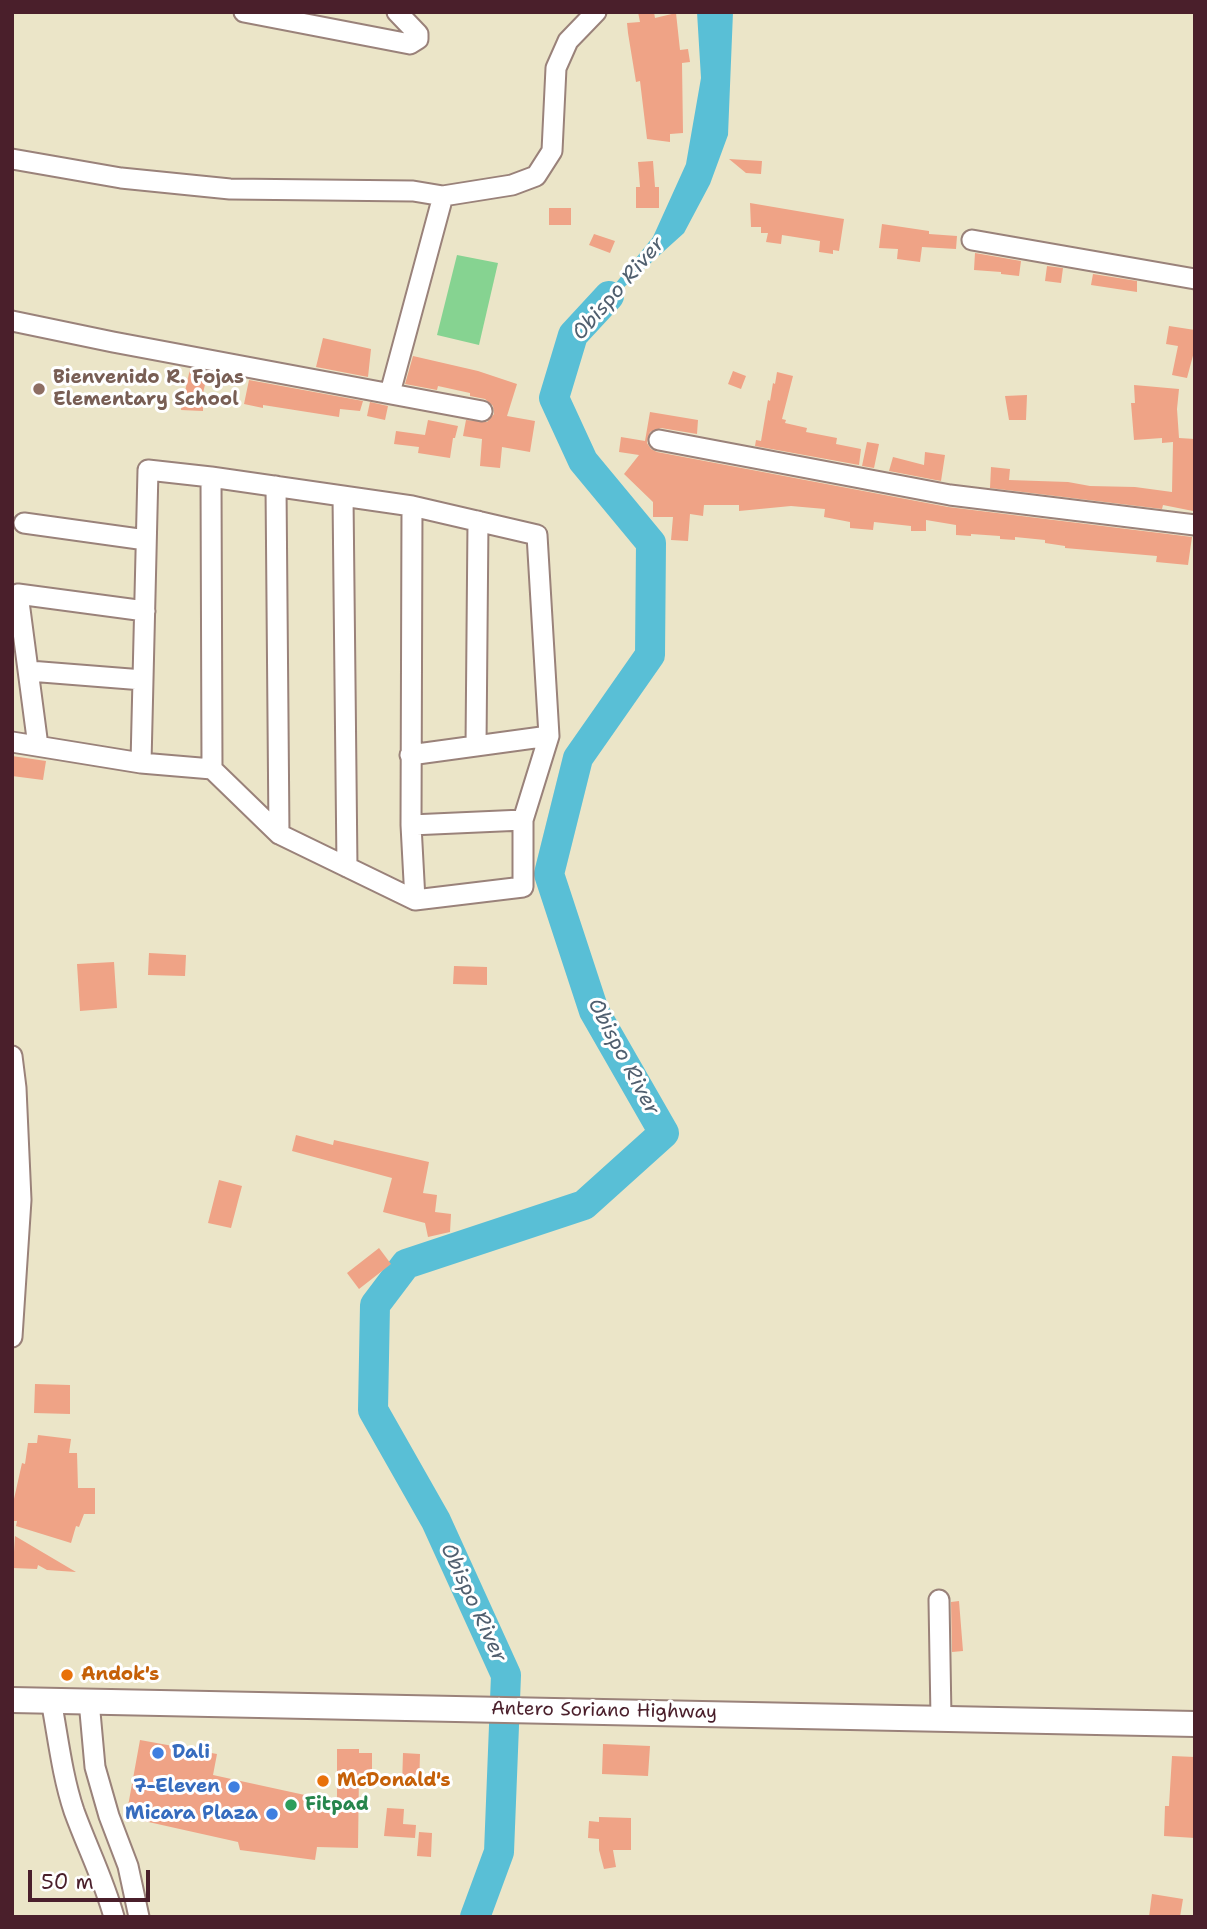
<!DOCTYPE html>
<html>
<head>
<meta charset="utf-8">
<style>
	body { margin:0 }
	#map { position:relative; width:1207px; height:1929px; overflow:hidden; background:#ebe5c8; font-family:"Shantell Sans",sans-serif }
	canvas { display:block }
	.frame { position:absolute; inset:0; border:14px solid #4a1f2b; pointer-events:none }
	.scale { position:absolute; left:28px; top:1870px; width:122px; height:32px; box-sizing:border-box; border:4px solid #4a1f2b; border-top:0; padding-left:9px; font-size:21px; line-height:24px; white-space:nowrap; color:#4a1f2b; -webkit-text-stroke:5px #fff; paint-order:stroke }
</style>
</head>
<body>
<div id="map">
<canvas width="1207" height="1929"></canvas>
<div class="frame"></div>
<div class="scale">50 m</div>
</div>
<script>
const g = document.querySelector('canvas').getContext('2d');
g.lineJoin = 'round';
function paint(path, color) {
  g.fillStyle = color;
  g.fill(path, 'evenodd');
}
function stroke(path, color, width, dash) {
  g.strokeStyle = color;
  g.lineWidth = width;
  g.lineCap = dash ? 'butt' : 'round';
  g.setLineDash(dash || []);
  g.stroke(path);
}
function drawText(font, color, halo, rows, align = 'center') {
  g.font = font + ' "Shantell Sans",sans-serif';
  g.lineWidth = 6;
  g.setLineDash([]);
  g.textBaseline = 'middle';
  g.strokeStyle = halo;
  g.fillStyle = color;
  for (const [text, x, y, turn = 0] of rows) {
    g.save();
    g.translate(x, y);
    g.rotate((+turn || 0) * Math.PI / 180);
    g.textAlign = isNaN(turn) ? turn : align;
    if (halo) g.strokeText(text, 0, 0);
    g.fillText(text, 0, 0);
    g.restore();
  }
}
paint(new Path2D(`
	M457 255 498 263 479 345 437 335Z`), '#86d391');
paint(new Path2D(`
	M697 12H733L728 135 710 184 684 233 582 325 653 237 686 164 701 78Z`), '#59bfd6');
stroke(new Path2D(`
	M475 1917 499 1852 506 1675 436 1521 373 1410 375 1305 406 1264 584 1205 664 1133 594 1011 549 874 578 758 650 655 651 543 583 461 554 398 573 335 609 296`), '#59bfd6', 30);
paint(new Path2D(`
	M638 12H654L655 18 676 13 680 50 688 49 690 62 682 63 683 133 670 134V142L647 139 640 81 636 82 628 33 627 23 640 22Z
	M729 159 762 161 761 174 746 173Z
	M653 161 655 187H659V208H636V187H640L638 162Z
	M750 203 844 219 839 251 833 250V254L819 252 820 241 782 235 781 244 766 242 768 233H761V227H751Z
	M549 208H571V225H549Z
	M882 224 929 231V234L957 236 956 249 922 247 920 262 897 259 898 249 879 248Z
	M594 234 615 241 610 253 589 245Z
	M975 253 1021 261 1019 276 1001 274V272L974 270Z
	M1047 266 1063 268 1061 283 1045 281Z
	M1093 274 1137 281V292L1091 285Z
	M1169 326 1195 330V348L1187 378 1172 375 1178 346 1166 344Z
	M323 338 371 349 368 377 316 367Z
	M413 356 478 371 517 384 507 416 535 421 530 452 502 447 500 468 480 466 482 439 463 436 466 420 487 422 494 414 493 406 485 399 470 396V393L438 386 437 390 405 384Z
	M190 369 208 372 203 393V411L181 410 182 396H184Z
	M733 371 746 376 741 389 728 384Z
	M777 372 793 376 782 419 786 420 785 423 807 428 806 432 837 438 836 444 861 449 859 465 755 446 756 440 761 441 768 400 770 401 773 383 775 384Z
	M249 380 363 401 360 411 340 409 339 417 263 405V408L244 404Z
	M1134 385 1179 389 1177 409 1179 438 1195 439 1193 511 1163 505 1162 509 990 488 991 467 1010 469 1009 480 1068 482 1090 486 1135 487 1172 492 1173 442 1162 443V438L1134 440 1131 403H1135Z
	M1027 395 1026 420H1009L1005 396Z
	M370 402 388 406 385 420 367 416Z
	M650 412 698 420 697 434 661 428 650 432 647 443 651 449 657 452 948 507 1192 537 1188 565 1156 562 1157 556 1065 548V546L1045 543V540L1015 537V540L1000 539V536L971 534V536L956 535V525L926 520V531H911V526L874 522 873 530 850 528V522L824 517 825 509 791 506 739 511V505H704L703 516 690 514 688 541 671 540 673 517H653V502L624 474 639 455 619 452 621 437 645 441Z
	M428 420 458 426 455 438H453L450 458 418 453 419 447 394 444 396 431 425 435Z
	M867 442 879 444 874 468 862 466Z
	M925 452 945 455 941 481 889 471 893 457 924 465Z
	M12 756 46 761 43 780 12 776Z
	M149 953 186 955 185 976 148 975Z
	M114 962 117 1008 80 1011 77 964Z
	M454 966 487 967V985L453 984Z
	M296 1135 333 1145 334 1140 429 1162 423 1193 437 1195 435 1212 451 1214 450 1232 428 1237 425 1223 383 1212 392 1178 292 1151Z
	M219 1180 242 1186 231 1228 208 1223Z
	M379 1248 391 1264 359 1289 347 1273Z
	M35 1384 70 1385V1414L34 1413Z
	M38 1435 71 1439 69 1453H77L78 1488H95V1514H84L79 1527 76 1526 71 1543 16 1526 17 1521H12V1508L22 1463 25 1464 28 1443H37Z
	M15 1536 76 1572 47 1570 38 1565 37 1569 13 1568Z
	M959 1601 963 1651 952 1652 951 1602Z
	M140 1740 217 1754 213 1775 337 1802V1749H359V1753H372V1774L359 1773 358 1848 317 1847 315 1860 240 1850 238 1842 126 1817Z
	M603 1744 650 1746 648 1776 602 1774Z
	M403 1753 420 1754 419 1788 402 1786Z
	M1172 1756 1195 1757V1838L1164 1836 1165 1806H1169Z
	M387 1808 404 1809 403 1824 416 1825 415 1838 384 1836Z
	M599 1817 631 1818V1850H613L616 1867 604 1869 599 1850V1839L588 1838 589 1821 599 1822Z
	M419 1832 432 1833 431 1857 417 1856Z
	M1152 1894 1183 1899 1180 1917H1149Z`), '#efa386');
const minor = new Path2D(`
	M244 12 410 44 418 39V34L397 12
	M12 159 121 178 230 189 413 191 443 196 512 185 536 176 552 151 556 68 568 41 596 12
	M972 240 1195 279
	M12 321 113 342 482 411
	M390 393 443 196
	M659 440 950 495 1195 525
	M211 477 212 769
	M276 486 279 834
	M343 496 347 867
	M24 523 146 540
	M29 671 143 680
	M12 742 141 763 212 769 279 834 415 900 523 887V820L549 736 410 755
	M38 746 18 594 145 611
	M476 746 478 521
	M141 763 148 470 211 477 412 506 537 535 549 736
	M411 825 412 506
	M415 900 411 825 523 820
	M12 1056 16 1088 21 1200 12 1337
	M939 1600 941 1718
	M51 1700C58 1737 62 1775 74 1811 87 1847 104 1880 114 1917
	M89 1701 95 1767 109 1816 128 1866 139 1917`);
const major = new Path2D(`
	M12 1700 1195 1724`);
stroke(minor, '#9a827a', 23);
stroke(major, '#9a827a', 28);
stroke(minor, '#fff', 19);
stroke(major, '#fff', 24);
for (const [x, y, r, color] of [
	[39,389,7,"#8d6e63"],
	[67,1675,7,"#e8710a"],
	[158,1753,7,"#3f7fe0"],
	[323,1781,7,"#e8710a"],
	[234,1787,7,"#3f7fe0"],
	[291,1805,7,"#2e9e5b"],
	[272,1814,7,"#3f7fe0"]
]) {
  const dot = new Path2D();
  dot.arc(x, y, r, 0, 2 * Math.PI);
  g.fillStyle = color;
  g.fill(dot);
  stroke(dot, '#fff', 2.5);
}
drawText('bold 19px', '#785e54', '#fff', [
	["Bienvenido R. Fojas",53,378],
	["Elementary School",53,400]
], 'left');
drawText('bold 19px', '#c56008', '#fff', [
	["Andok's",81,1675],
	["McDonald's",337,1781]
], 'left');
drawText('19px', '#4a1f2b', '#fff', [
	["Antero Soriano Highway",604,1711,1]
]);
drawText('bold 19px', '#366cbe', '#fff', [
	["Dali",172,1753,"left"],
	["7-Eleven",220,1787],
	["Micara Plaza",258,1814]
], 'right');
drawText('bold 19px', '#27864d', '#fff', [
	["Fitpad",305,1805]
], 'left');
drawText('italic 21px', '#505f6f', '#fff', [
	["Obispo River",619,289,-49],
	["Obispo River",623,1057,62],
	["Obispo River",473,1603,65]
]);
</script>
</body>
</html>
